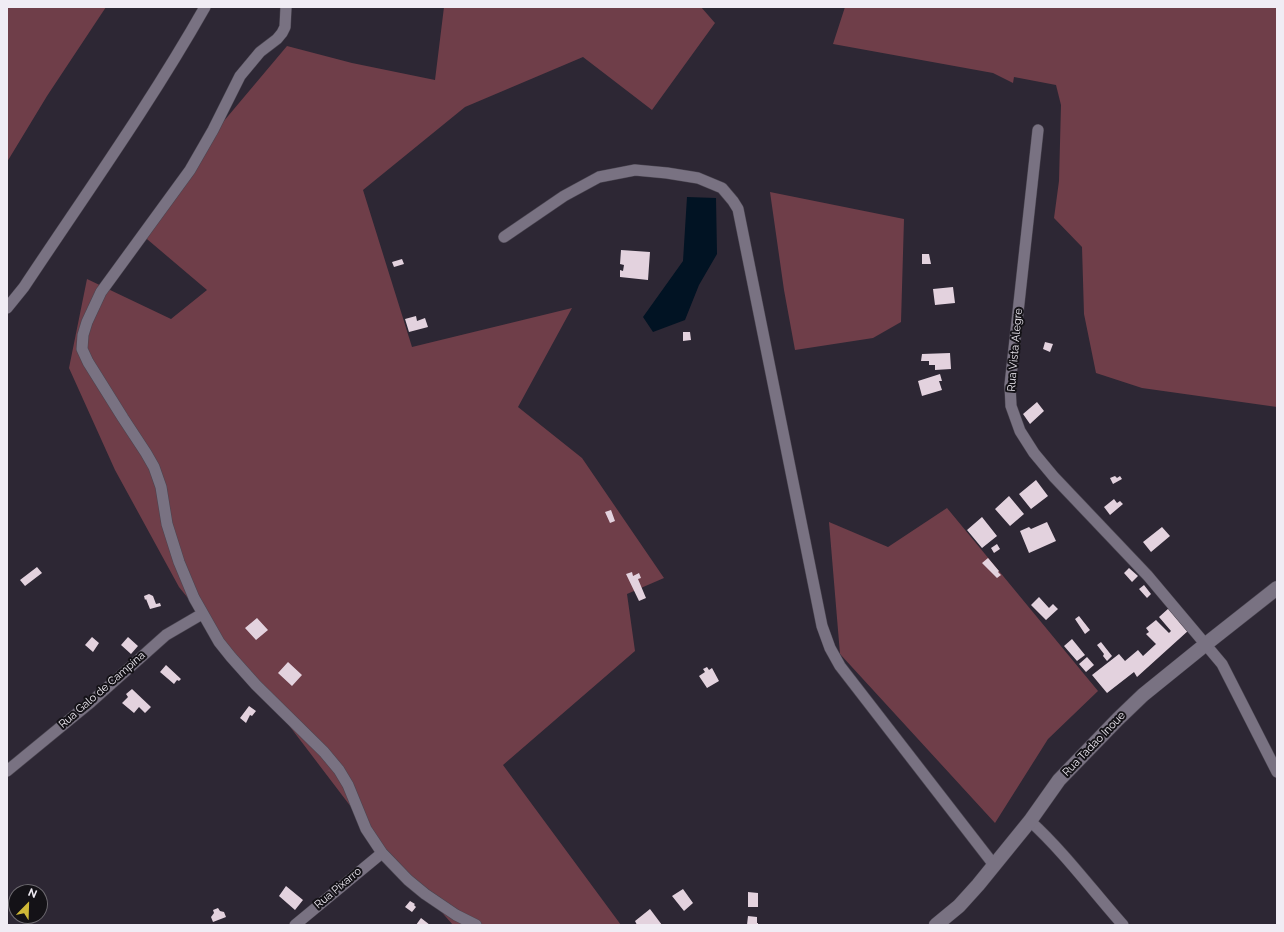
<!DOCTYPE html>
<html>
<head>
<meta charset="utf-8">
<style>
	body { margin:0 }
	#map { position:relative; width:1284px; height:932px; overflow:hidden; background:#2d2734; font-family:Raleway,sans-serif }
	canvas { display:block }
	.frame { position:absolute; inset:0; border:8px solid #f0ecf4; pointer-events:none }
	.north { position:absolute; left:8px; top:884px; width:40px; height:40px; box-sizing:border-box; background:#141217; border:1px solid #6c696f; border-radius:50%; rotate:23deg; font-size:11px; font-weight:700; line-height:16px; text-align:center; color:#f0ecf4 }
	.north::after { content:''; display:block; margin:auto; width:14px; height:18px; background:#cfb837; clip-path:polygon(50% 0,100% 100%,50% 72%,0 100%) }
</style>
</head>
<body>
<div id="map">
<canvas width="1284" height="932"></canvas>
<div class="frame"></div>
<div class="north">N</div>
</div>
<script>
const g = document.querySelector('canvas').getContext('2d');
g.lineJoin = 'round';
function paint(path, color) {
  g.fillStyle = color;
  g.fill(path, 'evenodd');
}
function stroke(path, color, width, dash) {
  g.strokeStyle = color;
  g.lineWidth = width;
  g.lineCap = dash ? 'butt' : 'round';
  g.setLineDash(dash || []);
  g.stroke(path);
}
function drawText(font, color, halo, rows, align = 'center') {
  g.font = font + ' Raleway,sans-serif';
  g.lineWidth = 4;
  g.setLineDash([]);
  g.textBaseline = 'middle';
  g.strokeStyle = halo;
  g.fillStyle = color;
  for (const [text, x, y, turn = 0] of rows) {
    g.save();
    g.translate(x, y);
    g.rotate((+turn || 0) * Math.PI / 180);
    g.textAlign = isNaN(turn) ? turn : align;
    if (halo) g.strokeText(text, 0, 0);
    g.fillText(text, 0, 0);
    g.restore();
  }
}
paint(new Path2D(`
	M7 7H106L47 96 7 162Z
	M444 7H701L715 23 652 110 583 57 465 107 363 190 412 347 572 308 518 407 582 458 664 578 627 594 635 651 503 765 621 925H453L364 824 272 703 179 587 115 470 69 368 87 279 171 319 207 290 141 234 218 128 287 46 352 63 435 80Z
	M845 7H1277V407L1142 388 1096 373 1084 314 1082 247 1054 218 1059 181 1061 105 1056 85 1014 77 1013 83 993 73 833 44Z
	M770 192 904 219 901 322 873 338 795 350 784 290Z
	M947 508 1098 691 1048 739 995 823 840 654 829 522 888 547Z`), '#6f3e49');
paint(new Path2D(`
	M687 197 716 198 717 254 699 285 685 320 653 332 643 317 683 261Z`), '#011323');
paint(new Path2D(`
	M621 250 650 252 648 280 620 277V270L623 271 624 265 620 264Z
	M922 254H929L931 264H922Z
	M402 259 404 264 394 267 392 262Z
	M953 287 955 303 935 305 933 289Z
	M416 316 417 321 425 318 428 327 409 332 405 319Z
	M683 332H690L691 340 683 341Z
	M1045 342 1053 344 1050 352 1043 349Z
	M950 353 951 369 935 370V365H929V361H921L922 354Z
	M940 374 942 381H939L942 390 922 396 918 381Z
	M1037 402 1044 411 1030 424 1023 414Z
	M1115 476 1117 478 1120 476 1122 479 1113 484 1110 478Z
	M1036 480 1048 496 1031 509 1019 494Z
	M1009 496 1024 514 1010 526 995 509Z
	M1114 499 1117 503 1120 501 1123 504 1110 515 1104 507Z
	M611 510 615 521 610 523 605 512Z
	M982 517 997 536 982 548 967 530Z
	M1047 522 1056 541 1029 553 1020 531 1029 527 1031 529Z
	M1162 527 1170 536 1151 552 1143 542Z
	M997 544 1000 549 994 553 991 548Z
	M988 558 999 571 998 572 1001 575 997 578 982 563Z
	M37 567 42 573 25 586 20 580Z
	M1129 568 1138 576 1132 582 1124 573Z
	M632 572 633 576 639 573 641 578 638 579 646 598 639 601 626 574Z
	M1144 585 1151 594 1147 598 1139 589Z
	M149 594 153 596 156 604 160 603 161 606 150 609 146 599 145 600 144 596Z
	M1039 597 1049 608 1053 604 1058 609 1046 620 1031 605Z
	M1169 608 1189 630 1137 677 1134 672 1107 693 1092 675 1119 654 1125 661 1138 650 1143 656 1156 644 1146 634 1149 632 1146 628 1156 620 1169 633 1171 631 1159 617Z
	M1079 616 1090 630 1085 634 1075 619Z
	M257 618 268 630 256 640 245 628Z
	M92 637 99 643 93 652 85 645Z
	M128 637 138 646 131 654 121 645Z
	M1072 639 1085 655 1077 661 1064 646Z
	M1101 642 1112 656 1107 661 1103 656 1104 654 1097 645Z
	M1087 657 1094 665 1086 672 1079 664Z
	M288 662 302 675 292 686 278 673Z
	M166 665 181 679 179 681 177 680 174 684 160 672Z
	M707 667 709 670 712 668 719 681 707 688 699 676 705 672 703 669Z
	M132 689 151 707 145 713 139 707 134 713 122 703 128 697 126 694Z
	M249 706 256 711 252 716 250 715 246 723 240 718Z
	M286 886 303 900 295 910 279 896Z
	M683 889 693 903 684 911 672 896Z
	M748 892 758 893V907H748Z
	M410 901 415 904 414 905 416 907 412 912 405 907Z
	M218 908 220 911 224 912 226 917 213 922 211 917 214 913 213 910Z
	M650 909 662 925H637L635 921Z
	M748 916 757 917V923H758V925H747Z
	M421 918 430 925H416Z`), '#e3d2de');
const minor = new Path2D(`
	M286 7 285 27 282 33 277 39 260 52 240 76 213 130 190 170 101 292 87 322 83 335 82 349 88 362 123 418 146 453 154 467 161 487 167 524 179 562 194 598 219 642 231 657 256 685 324 752 339 770 348 785 366 829 382 853 408 880 425 894 456 915 476 925
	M1038 130 1010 385 1011 406 1020 431 1034 453 1054 477 1148 576 1222 664 1277 772
	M504 237 564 196 599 177 635 170 667 173 698 178 722 188 733 201 738 209 822 626 830 648 840 666 994 865
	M7 308 24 287C85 195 150 104 205 7
	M7 771 91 702 166 635 202 614
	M1030 821C1064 852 1092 890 1123 925
	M295 925 382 853`);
const tertiary = new Path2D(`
	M936 925 959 906 978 885 1030 821 1059 780 1118 719 1143 695 1206 644 1277 588`);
stroke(minor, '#4a4550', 12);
stroke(tertiary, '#4a4550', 15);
stroke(minor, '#797282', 11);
stroke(tertiary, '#797282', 14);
drawText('11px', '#f0ecf4', '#141217', [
	["Rua Vista Alegre",1015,350,-85],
	["Rua Galo de Campina",102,690,-41],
	["Rua Tadao Inoue",1094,744,-46],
	["Rua Pixarro",338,888,-40]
]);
</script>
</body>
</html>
